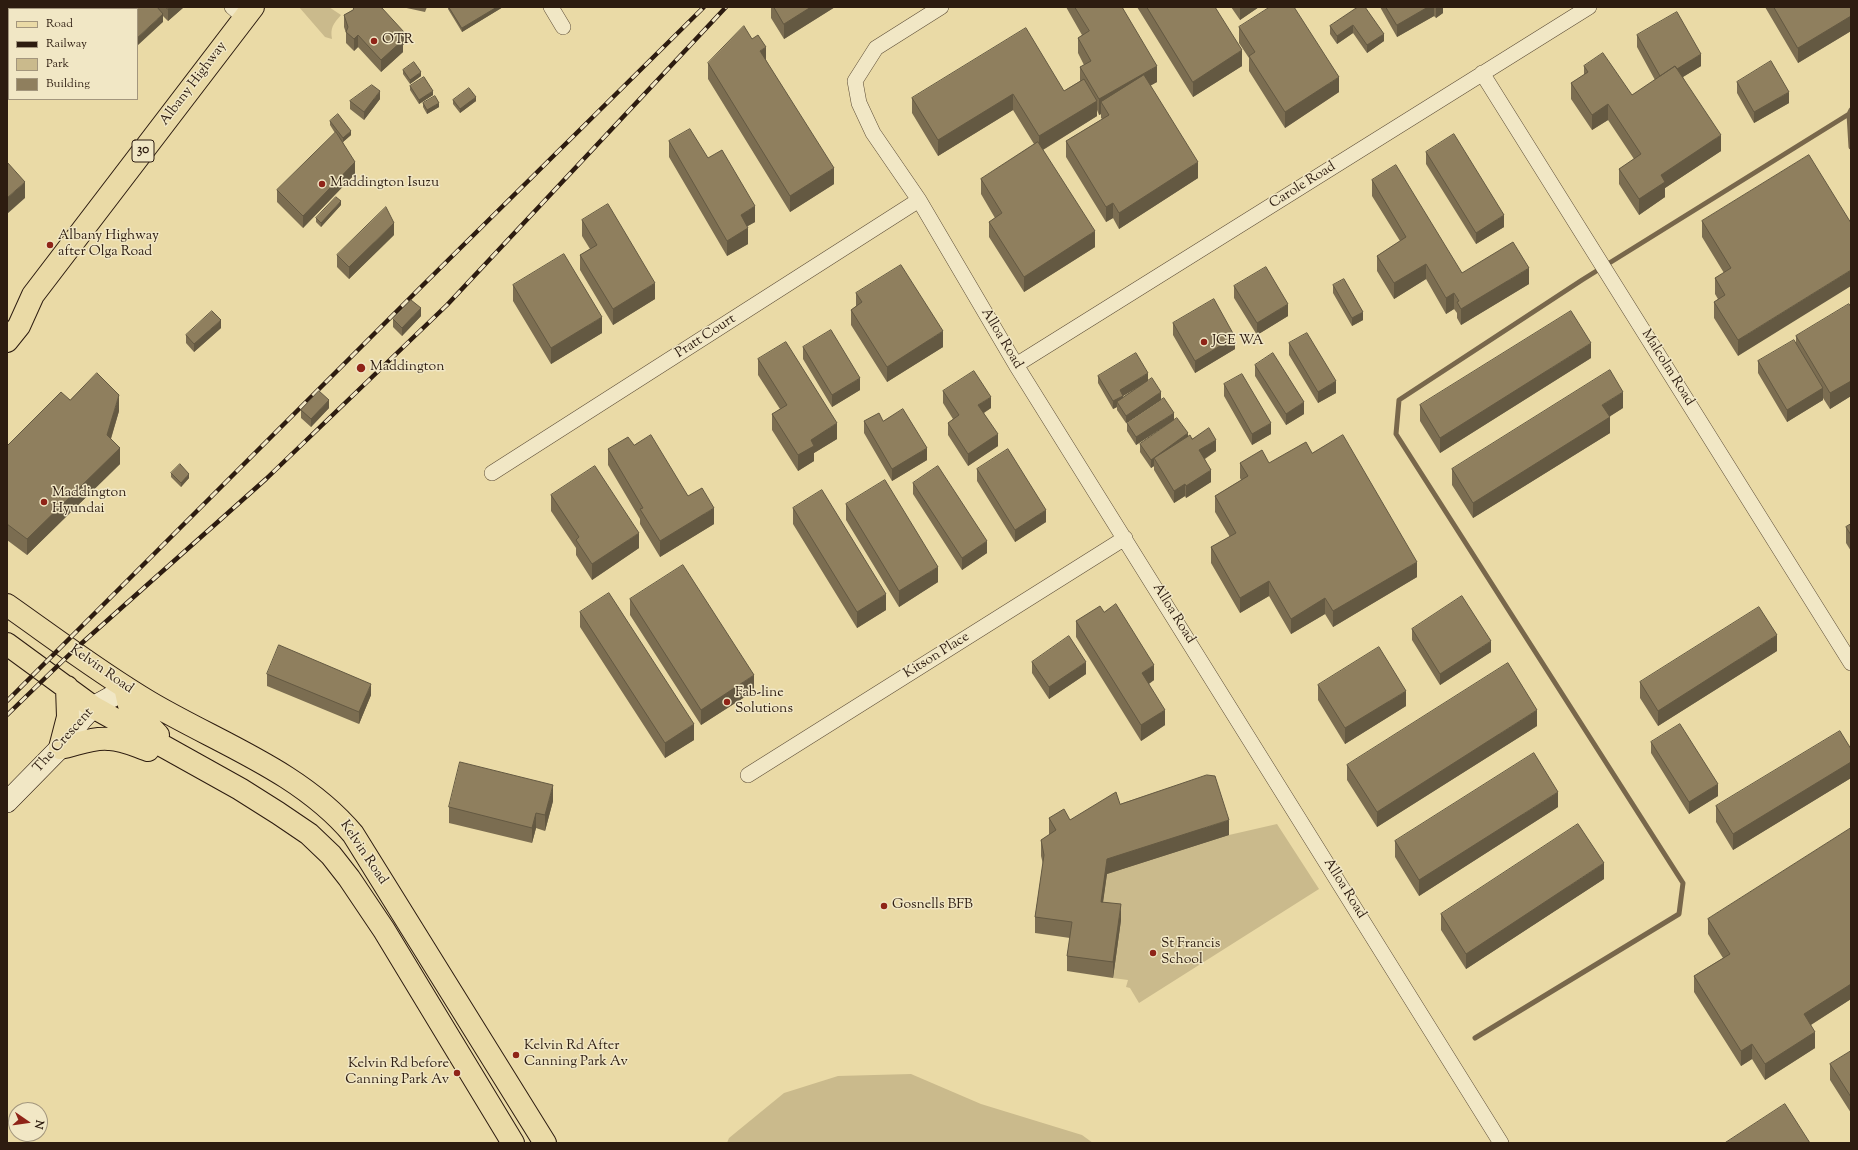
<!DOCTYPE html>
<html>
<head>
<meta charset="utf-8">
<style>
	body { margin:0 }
	#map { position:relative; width:1858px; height:1150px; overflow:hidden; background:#eadaa6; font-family:"Sorts Mill Goudy",serif }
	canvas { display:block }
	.frame { position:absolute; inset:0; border:8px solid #2d1c10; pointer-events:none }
	.legend { position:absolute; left:8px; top:8px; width:130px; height:92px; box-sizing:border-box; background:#f1e7c5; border:1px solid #a3967d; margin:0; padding:5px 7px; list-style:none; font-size:12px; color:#2d1c10 }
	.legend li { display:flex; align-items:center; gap:8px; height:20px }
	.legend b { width:20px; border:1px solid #a3967d }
	.north { position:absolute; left:8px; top:1102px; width:40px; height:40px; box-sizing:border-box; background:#f1e7c5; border:1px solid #a3967d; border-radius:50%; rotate:103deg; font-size:11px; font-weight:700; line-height:16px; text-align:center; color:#2d1c10 }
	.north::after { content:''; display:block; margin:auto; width:14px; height:18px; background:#8f2418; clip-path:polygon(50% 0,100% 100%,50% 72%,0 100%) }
</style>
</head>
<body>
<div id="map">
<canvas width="1858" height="1150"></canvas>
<div class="frame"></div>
<ul class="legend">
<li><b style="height:5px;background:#eadaa6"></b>Road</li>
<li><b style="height:5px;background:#2d1c10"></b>Railway</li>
<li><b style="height:11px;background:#caba8c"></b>Park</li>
<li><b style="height:11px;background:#8f7f5e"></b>Building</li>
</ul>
<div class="north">N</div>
</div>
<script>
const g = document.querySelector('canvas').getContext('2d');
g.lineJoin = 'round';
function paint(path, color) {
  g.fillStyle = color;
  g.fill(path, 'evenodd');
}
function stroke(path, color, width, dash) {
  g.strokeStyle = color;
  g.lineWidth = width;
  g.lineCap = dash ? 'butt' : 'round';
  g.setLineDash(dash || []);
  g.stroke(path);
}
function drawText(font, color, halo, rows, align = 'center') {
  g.font = font + ' "Sorts Mill Goudy",serif';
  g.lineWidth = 3;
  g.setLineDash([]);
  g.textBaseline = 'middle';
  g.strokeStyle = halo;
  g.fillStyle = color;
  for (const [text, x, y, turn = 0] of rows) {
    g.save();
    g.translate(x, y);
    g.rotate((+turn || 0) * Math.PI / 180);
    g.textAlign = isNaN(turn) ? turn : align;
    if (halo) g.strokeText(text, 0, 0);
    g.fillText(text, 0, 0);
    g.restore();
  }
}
paint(new Path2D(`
	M299 7H329L341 15C333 24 330 28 332 39L325 37Z
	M1277 824 1319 889 1139 1003 1130 988 1126 987 1128 980 1113 978 1101 917 1107 874 1229 835Z
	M911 1074 981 1104 1082 1135 1093 1143H727L729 1138 784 1093 838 1076Z`), '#caba8c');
stroke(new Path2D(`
	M1851 110 1849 114 1851 147
	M1475 1038 1679 914 1683 883 1396 434 1399 400 1582 280 1849 114`), '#78674b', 5);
const minor = new Path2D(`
	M232 7 245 18
	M551 7 563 27
	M941 7 876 48 855 81 859 103 873 133 919 200 1016 365 1501 1143
	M1482 73 1851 663
	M1016 365 1589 7
	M492 473 919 200
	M748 775 1125 538`);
const secondary = new Path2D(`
	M7 802 60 748 81 720 93 707 113 696 125 687`);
const primary = new Path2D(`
	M7 605C54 638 100 673 149 702 218 743 300 771 353 834L545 1143
	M7 644 93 707 240 789 278 813 309 834 331 855 349 878 384 930 513 1143
	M67 687 68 717 60 748C76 745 93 737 109 739 122 739 136 746 148 750
	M125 687 129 705 158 735`);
const trunk = new Path2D(`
	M7 341 19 326 33 295 253 7`);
stroke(minor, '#5c4c36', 16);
stroke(secondary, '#2d1c10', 22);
stroke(primary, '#2d1c10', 24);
stroke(trunk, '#2d1c10', 24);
stroke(minor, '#f1e7c5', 15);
stroke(secondary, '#f1e7c5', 21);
stroke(primary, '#eadaa6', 22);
stroke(trunk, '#eadaa6', 22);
const rail = new Path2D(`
	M7 701 422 286 704 7
	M7 715 73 651 266 479 447 305 726 7`);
stroke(rail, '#2d1c10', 4.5);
stroke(rail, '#f1e7c5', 3, [9]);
paint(new Path2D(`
	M7 7H34L33 9H9V24L7 22Z
	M96 7H184L168 21 163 16V22L137 9H97Z
	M402 7H427L425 12Z
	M448 7H503L462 32 448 9Z
	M771 7H835L784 39 771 18Z
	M1066 7H1122L1157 82 1150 85 1198 178 1119 229 1113 218 1106 222 1066 157V141L1102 119 1101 118V114L1099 115 1097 110V116L1043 150 1095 247 1024 292 989 237V222L995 218 981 194V179L1034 144 1013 110 938 156 912 113V98L1064 91 1080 81V67L1084 65 1078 53V38L1082 35Z
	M1137 7H1215L1242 66 1193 97Z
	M1231 7H1259L1240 20Z
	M1358 7 1384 41 1367 53 1353 33 1337 44 1330 34V26Z
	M1380 7H1443V13L1436 18 1434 16 1397 37Z
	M1765 7H1851V31L1798 63Z
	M353 10 404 44 403 45V52L381 72 358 47 354 51 346 43V33L344 27V15Z
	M1239 27 1339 92 1285 128 1249 71V58L1239 43Z
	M1637 35 1701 66 1683 77 1721 151 1665 188V197L1639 215 1619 184V169L1634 159 1608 120 1592 130 1571 99V83L1584 75V66L1632 95 1655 80 1637 47Z
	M766 60 834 184 790 212 708 79V63Z
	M403 70 421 76 410 84 403 74Z
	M1737 82 1789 103 1754 123 1737 93Z
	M410 86 433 95 419 104 410 90Z
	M380 99 364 120 350 109V101Z
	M453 100 476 101 460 113 453 104Z
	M423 103 439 107 427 114 423 107Z
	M330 121 351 135 343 142 355 174 303 228 277 202V190L335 133 330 125Z
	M669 141 708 158 755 222 747 226 748 244 727 256 669 157Z
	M1426 152 1504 227 1476 244 1426 164Z
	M1809 155 1738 356 1714 318V302L1718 299 1715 294V278L1724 273 1702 237V221Z
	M1372 180 1462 273 1529 284 1461 325 1457 318V313L1454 309 1446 314 1426 279 1394 299 1377 271V256L1400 241 1372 196Z
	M341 205 321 227 316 222V218Z
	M582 220 655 299 613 325 580 270V255L590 249 582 236Z
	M394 235 349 279 337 267V255Z
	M513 285 602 333 551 364 513 301Z
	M1333 285 1363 320 1352 326 1333 293Z
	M1234 286 1288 316 1257 335 1234 298Z
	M856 293 943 347 887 382 851 325V310L856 306Z
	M1851 307V396L1830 409 1823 398V400L1787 422 1758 373V361L1796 343V336Z
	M421 316 402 336 393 327V319Z
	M1173 323 1235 349 1195 373 1173 335Z
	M221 328 194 352 186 343V335Z
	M1289 343 1336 393 1318 403 1289 355Z
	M803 347 860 390 832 407 803 359Z
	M1591 358 1440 453 1420 421V405Z
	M758 359 837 439 814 453V461L798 471 772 430V414L780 409 758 375Z
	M1255 365 1304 414 1286 425 1255 376Z
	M1098 376 1148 381 1161 400 1126 423 1117 410V407L1113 409 1098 383ZM1140 386 1123 397V396Z
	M1224 384 1271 434 1252 445 1224 396Z
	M943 391 991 408 984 413 998 446 968 466 948 435V423L953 419 943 403Z
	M329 408 311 427 301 418V410Z
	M1623 408 1609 417 1610 433 1473 518 1452 485V469Z
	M119 411 111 439 120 464 27 555 7 540V446Z
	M1174 420 1188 436 1216 451 1205 459 1211 482 1186 498 1185 496 1174 503 1154 470V466L1151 468 1140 452V444L1171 422 1136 445 1127 431V423Z
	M864 421H883L927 460 892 481 864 433Z
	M634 445 714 524 660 557 640 524V519L608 465V449Z
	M1312 453 1417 577 1333 627 1325 614 1291 634 1269 596 1240 613 1211 563V547L1230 537 1215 512V496L1241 480 1240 478V463H1269Z
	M977 469 1046 522 1015 542 977 481Z
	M171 473 189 478 181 487 171 477Z
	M913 483 987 553 962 570 913 494Z
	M551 495 639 548 592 580 576 555V548L551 511Z
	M846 504 938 582 899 607 846 520Z
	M793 508 886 610 857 628 793 524Z
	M1851 524V551L1846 543V527Z
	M630 599 754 691 701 725 630 615Z
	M580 612 694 740 665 758 580 627Z
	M1104 612 1154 680 1149 684 1165 725 1141 741 1076 637V621Z
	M1412 629 1491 652 1440 685 1412 640Z
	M1777 651 1658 726 1640 698V682Z
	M1032 662 1086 674 1049 699 1032 673Z
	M267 674 371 695 359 724 267 686Z
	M1318 685 1406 706 1345 744 1318 700Z
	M1537 726 1377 827 1347 780V765Z
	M1651 742 1718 796 1689 814 1651 753Z
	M1851 749V778L1733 850 1716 822V806Z
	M553 801 545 831 536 828 532 843 449 823V807Z
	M1120 804 1229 835 1107 874 1103 902 1121 920 1113 978 1067 971V956L1070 938 1035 933V917L1043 864 1041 856V840L1049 835V818L1070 820Z
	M1558 807 1419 896 1395 857V841Z
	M1851 828V999L1811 1025 1815 1048 1765 1080 1752 1059 1741 1066 1694 992V976L1723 958 1708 934V919Z
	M1604 879 1466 969 1441 930V914Z
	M1851 1051V1113L1830 1080V1064Z`), '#7b6d51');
paint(new Path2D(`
	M26 7H34L33 9H25Z
	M171 7H184L168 21V9Z
	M497 7H503L462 32V28Z
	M811 7H835L784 39V24Z
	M1240 7H1259L1240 20Z
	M1428 7H1434V16L1397 37V25Z
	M1436 7H1443V13L1436 18Z
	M163 14V22L137 46V38Z
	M1851 16V31L1798 63V48Z
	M1353 25V33L1337 44V36Z
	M404 32V44L403 45V52L381 72V60L399 35Z
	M1384 34V41L1367 53V45Z
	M358 35V47L354 51V39Z
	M766 47V62L760 51Z
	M1242 50V66L1193 97V82Z
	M1701 54V66L1661 90V78Z
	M9 66V74L7 76V68Z
	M1157 66V82L1107 111 1101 102V114L1099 115V99Z
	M421 72V76L410 84V80Z
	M1339 77V92L1285 128V112Z
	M380 91V99L364 120V112Z
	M433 91V95L419 104V100Z
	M1789 92V103L1754 123V112Z
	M1013 94V110L938 156V140Z
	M476 97V101L460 113V109Z
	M1097 101V116L1039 152V136Z
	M439 103V107L427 114V110Z
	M1608 104V120L1592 130V115Z
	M351 131V135L343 142V138Z
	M1721 135V151L1665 188V197L1639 215V199L1661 175Z
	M355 162V174L303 228V216Z
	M1198 162V178L1119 229V213Z
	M834 168V184L790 212V196Z
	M25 182V198L7 214V198Z
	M341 201V205L321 227V223Z
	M1113 203V218L1106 222V207Z
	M755 206V222L741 230V215Z
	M1504 215V227L1476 244V233Z
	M394 223V235L349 279V267Z
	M748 228V244L727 256V241Z
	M1095 231V247L1024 292V277Z
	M1426 264V279L1394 299V283Z
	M1529 268V284L1461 325V309Z
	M1851 270V286L1738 356V340Z
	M655 283V299L613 325V309Z
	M1454 293V309L1446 314V298Z
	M1288 304V316L1257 335V323Z
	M421 308V316L402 336V328Z
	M1363 312V320L1352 326V318Z
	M602 317V333L551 364V348Z
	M221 320V328L194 352V344Z
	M943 331V347L887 382V367Z
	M1235 337V349L1195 373V361Z
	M1591 343V358L1440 453V438Z
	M1148 373V381L1123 396V404L1117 402V407L1113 409V401L1120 390Z
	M860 378V390L832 407V395Z
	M1336 381V393L1318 403V392Z
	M1851 381V396L1830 409V393Z
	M1823 388V400L1787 422V410Z
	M1161 392V400L1126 423V416Z
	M1623 392V408L1602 421V405Z
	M119 395V411L107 451V435Z
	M991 397V408L978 416V405Z
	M329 400V408L311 427V419Z
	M1304 402V414L1286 425V414Z
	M1174 413V420L1136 445V437Z
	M1610 417V433L1473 518V503Z
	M837 423V439L814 453V461L798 471V455L811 440Z
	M1271 423V434L1252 445V434Z
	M1188 433V441L1154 458V466L1151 468V460Z
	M998 434V446L968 466V454Z
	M1216 440V451L1199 462V450Z
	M120 448V464L27 555V539Z
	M927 448V460L892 481V469Z
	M1211 470V482L1186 498V486Z
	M189 474V478L181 487V483Z
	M1185 484V496L1174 503V491Z
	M714 508V524L660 557V541Z
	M1046 510V522L1015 542V530Z
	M639 533V548L592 580V564Z
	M987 541V553L962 570V558Z
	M1417 562V577L1333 627V611Z
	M938 567V582L899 607V591Z
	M1269 581V596L1240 613V598Z
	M886 594V610L857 628V612Z
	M1325 598V614L1291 634V619Z
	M1777 635V651L1658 726V711Z
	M1491 641V652L1440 685V674Z
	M1086 662V674L1049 699V687Z
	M1154 665V680L1142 688V673Z
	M754 675V691L701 725V710Z
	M371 684V695L359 724V712Z
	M1406 691V706L1345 744V728Z
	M1165 710V725L1141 741V725Z
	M1537 710V726L1377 827V812Z
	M694 724V740L665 758V743Z
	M1851 762V778L1733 850V834Z
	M1718 784V796L1689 814V802Z
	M553 785V801L545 831V815Z
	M1558 792V807L1419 896V880Z
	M536 813V828L532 843V828Z
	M1229 820V835L1107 874 1101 917V902L1107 859Z
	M1604 863V879L1466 969V954Z
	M1121 904V920L1113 978V962Z
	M1851 984V999L1804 1029V1014Z
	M1815 1032V1048L1765 1080V1064Z
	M1752 1044V1059L1741 1066V1051Z`), '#645942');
const building = new Path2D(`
	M7 7H20L22 9H9V16L7 14Z
	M103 7H157L163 14 137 38V9H105Z
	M166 7H171L168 9Z
	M354 7H380L382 8 404 32 399 35 403 40 381 60 358 35 354 39 346 32 348 27 344 15 353 10Z
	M449 7H497L462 28Z
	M774 7H811L784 24Z
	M1075 7H1122L1157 66 1099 99 1080 67 1091 61 1078 38 1089 31Z
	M1147 7H1215L1242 50 1193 82Z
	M1270 7H1294L1339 77 1285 112 1249 56 1255 52 1239 27Z
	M1358 7H1365L1384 34 1367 45 1353 25 1337 36 1330 26Z
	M1386 7H1428L1397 25Z
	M1774 7H1851V16L1798 48Z
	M1677 12 1701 54 1677 69 1675 66 1660 76 1637 35Z
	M744 26 752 39 758 35 766 47 760 51 834 168 790 196 708 63Z
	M1026 28 1064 91 1084 79 1097 101 1039 136 1013 94 938 140 912 98Z
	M9 44V66L7 68V45Z
	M1603 53 1632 95 1675 66 1721 135 1661 175 1665 182 1639 199 1619 169 1641 154 1608 104 1592 115 1571 83 1588 72 1584 66Z
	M1771 61 1789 92 1754 112 1737 82Z
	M414 62 421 72 410 80 403 70Z
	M1144 75 1198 162 1119 213 1113 203 1106 207 1066 141 1109 115 1101 102Z
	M424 77 433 91 419 100 410 86Z
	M372 85 380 91 364 112 350 101Z
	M469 88 476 97 460 109 453 100Z
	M435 96 439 103 427 110 423 103Z
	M338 114 351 131 343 138 330 121Z
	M690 129 708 158 722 150 755 206 741 215 748 228 727 241 669 141Z
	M336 132 355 162 303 216 277 190Z
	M1454 134 1504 215 1476 233 1426 152Z
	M1038 142 1095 231 1024 277 989 222 1002 213 981 179Z
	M1809 155 1851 223V270L1738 340 1714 302 1725 295 1715 278 1731 268 1702 221Z
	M7 162 25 182 7 198Z
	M1396 165 1462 273 1513 242 1529 268 1461 309 1457 302 1459 301 1454 293 1446 298 1426 264 1394 283 1377 256 1406 237 1372 180Z
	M336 197 341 201 321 223 316 218Z
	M608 204 655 283 613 309 580 255 597 245 582 220Z
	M386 207 394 223 349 267 337 255Z
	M564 254 602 317 551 348 513 285Z
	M901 265 943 331 887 367 851 310 862 302 856 293Z
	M1266 267 1288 304 1257 323 1234 286Z
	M1344 279 1363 312 1352 318 1333 285Z
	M1214 299 1235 337 1195 361 1173 323Z
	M411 300 421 308 402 328 393 319Z
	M1849 304 1851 307V381L1830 393 1796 336Z
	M212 311 221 320 194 344 186 335Z
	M1571 311 1591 343 1440 438 1420 405Z
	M831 330 860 378 832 395 803 347Z
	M1307 333 1336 381 1318 392 1289 343Z
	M1794 340 1823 388 1787 410 1758 361Z
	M786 342 837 423 811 440 814 446 798 455 772 414 787 405 758 359Z
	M1136 353 1148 373 1120 390 1123 396 1113 401 1098 376Z
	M1273 353 1304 402 1286 414 1255 365Z
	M1610 370 1623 392 1602 405 1610 417 1473 503 1452 469Z
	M974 371 991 397 978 405 998 434 968 454 948 423 959 415 943 391Z
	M97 373 119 395 107 435 120 448 27 539 7 524V446L61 392 70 400Z
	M1242 374 1271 423 1252 434 1224 384Z
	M1152 378 1161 392 1126 416 1117 402Z
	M319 391 329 400 311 419 301 410Z
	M1164 398 1174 413 1136 437 1127 423Z
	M903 409 927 448 892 469 864 421 879 413 883 421Z
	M1177 418 1188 433 1151 460 1140 444Z
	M1209 428 1216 440 1199 450 1211 470 1186 486 1185 484 1174 491 1154 458 1190 435 1192 439Z
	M651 435 688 496 702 488 714 508 660 541 640 509 643 508 608 449 628 437 634 445Z
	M1343 435 1417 562 1333 611 1325 598 1291 619 1269 581 1240 598 1211 547 1236 533 1215 496 1248 476 1240 463 1262 450 1269 463 1306 442 1312 453Z
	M1008 449 1046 510 1015 530 977 469Z
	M180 464 189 474 181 483 171 473Z
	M595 466 639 533 592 564 576 540 579 537 551 495Z
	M938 466 987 541 962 558 913 483Z
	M885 480 938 567 899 591 846 504Z
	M822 490 886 594 857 612 793 508Z
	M1851 524V535L1846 527Z
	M683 565 754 675 701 710 630 599Z
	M609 593 694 724 665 743 580 612Z
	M1462 596 1491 641 1440 674 1412 629Z
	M1116 604 1154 665 1142 673 1165 710 1141 725 1076 621 1100 606 1104 612Z
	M1759 607 1777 635 1658 711 1640 682Z
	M1069 636 1086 662 1049 687 1032 662Z
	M279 645 371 684 359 712 267 674Z
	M1379 647 1406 691 1345 728 1318 685Z
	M1508 663 1537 710 1377 812 1347 765Z
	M1680 724 1718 784 1689 802 1651 742Z
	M1840 731 1851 749V762L1733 834 1716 806Z
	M1534 753 1558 792 1419 880 1395 841Z
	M460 762 553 785 545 815 536 813 532 828 449 807Z
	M1207 775 1215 776 1229 820 1107 859 1101 902 1121 904 1113 962 1067 956 1072 922 1035 917 1044 855 1041 840 1056 830 1049 818 1064 809 1070 820 1116 792 1120 804Z
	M1578 824 1604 863 1466 954 1441 914Z
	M1851 828V984L1804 1014 1815 1032 1765 1064 1752 1044 1741 1051 1694 976 1730 954 1708 919Z
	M1851 1051V1097L1830 1064Z
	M1785 1104 1810 1143H1725Z`);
paint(building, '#8f7f5e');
stroke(building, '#645942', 1);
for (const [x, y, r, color] of [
	[374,41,4,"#8f2418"],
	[322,184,4,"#8f2418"],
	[50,245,4,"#8f2418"],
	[1204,342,4,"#8f2418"],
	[361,368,5,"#8f2418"],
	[44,502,4,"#8f2418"],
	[727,702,4,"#8f2418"],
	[884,906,4,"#8f2418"],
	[1153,953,4,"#8f2418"],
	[516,1055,4,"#8f2418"],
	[457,1073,4,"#8f2418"]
]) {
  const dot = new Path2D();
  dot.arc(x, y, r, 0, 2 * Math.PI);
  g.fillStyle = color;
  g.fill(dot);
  stroke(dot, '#f1e7c5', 1.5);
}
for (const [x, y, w] of [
	[143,151,22]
]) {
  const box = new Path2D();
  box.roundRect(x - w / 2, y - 11, w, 22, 3);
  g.fillStyle = '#f1e7c5';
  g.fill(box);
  stroke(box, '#2d1c10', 1);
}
drawText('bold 13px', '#2d1c10', null, [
	["30",143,151]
]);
drawText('14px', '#2d1c10', '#f1e7c5', [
	["OTR",382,41],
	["Maddington Isuzu",330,184],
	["Albany Highway",58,237],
	["after Olga Road",58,253],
	["JCE WA",1212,342],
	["Maddington",370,368],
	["Maddington",52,494],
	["Hyundai",52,510],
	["Fab-line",735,694],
	["Solutions",735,710],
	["Gosnells BFB",892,906],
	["St Francis",1161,945],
	["School",1161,961],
	["Kelvin Rd After",524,1047],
	["Canning Park Av",524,1063],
	["Kelvin Rd before",449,1065,"right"],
	["Canning Park Av",449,1081,"right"]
], 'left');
drawText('14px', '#2d1c10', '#f1e7c5', [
	["Albany Highway",194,84,-53],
	["Carole Road",1303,186,-32],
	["Pratt Court",706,337,-33],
	["Alloa Road",1001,339,59],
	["Malcolm Road",1667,368,58],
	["Alloa Road",1173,614,58],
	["Kitson Place",937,656,-32],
	["Kelvin Road",101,670,35],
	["The Crescent",64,741,-48],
	["Kelvin Road",363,853,56],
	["Alloa Road",1344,889,58]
]);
</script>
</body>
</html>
